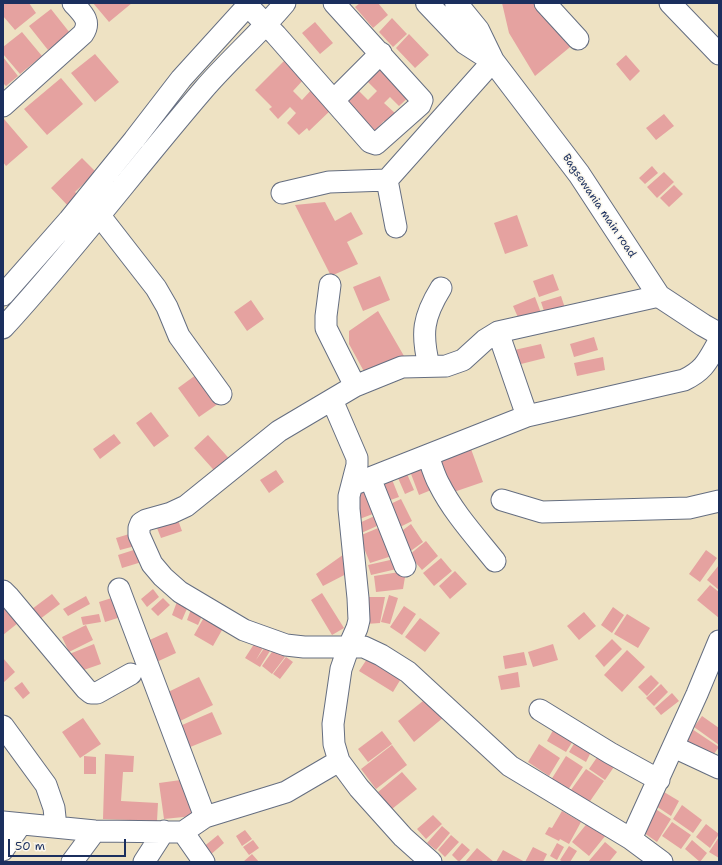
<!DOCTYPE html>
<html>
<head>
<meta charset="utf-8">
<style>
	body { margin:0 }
	#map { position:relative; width:722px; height:865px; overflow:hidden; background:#eee2c3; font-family:"Shantell Sans",sans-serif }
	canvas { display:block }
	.frame { position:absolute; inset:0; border:4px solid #1b2f5e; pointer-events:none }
	.scale { position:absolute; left:8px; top:839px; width:118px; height:18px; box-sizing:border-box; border:2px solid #1b2f5e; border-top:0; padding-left:5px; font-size:12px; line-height:14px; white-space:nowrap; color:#1b2f5e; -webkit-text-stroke:3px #fbf7ec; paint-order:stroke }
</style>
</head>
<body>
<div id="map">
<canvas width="722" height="865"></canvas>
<div class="frame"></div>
<div class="scale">50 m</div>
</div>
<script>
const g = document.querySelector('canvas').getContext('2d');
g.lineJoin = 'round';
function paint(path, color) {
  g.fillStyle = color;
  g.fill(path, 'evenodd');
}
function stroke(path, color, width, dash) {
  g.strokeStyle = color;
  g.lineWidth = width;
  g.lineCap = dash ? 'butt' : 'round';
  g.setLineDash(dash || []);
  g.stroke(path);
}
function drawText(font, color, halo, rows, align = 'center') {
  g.font = font + ' "Shantell Sans",sans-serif';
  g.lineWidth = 3;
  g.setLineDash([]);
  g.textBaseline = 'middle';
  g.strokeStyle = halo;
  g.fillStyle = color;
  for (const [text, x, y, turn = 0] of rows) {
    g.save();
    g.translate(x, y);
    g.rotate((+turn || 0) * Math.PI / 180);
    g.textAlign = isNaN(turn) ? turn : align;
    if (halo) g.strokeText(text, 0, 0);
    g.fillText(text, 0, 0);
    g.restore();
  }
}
paint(new Path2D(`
	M3 3H29L36 13 15 30 3 16Z
	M93 3H132L109 22Z
	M360 3H378L388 15 373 28 355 7Z
	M502 3H537L575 43 535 76 509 33Z
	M51 9 70 33 48 50 29 26Z
	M392 18 407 34 393 47 379 32Z
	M315 22 333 43 320 54 302 33Z
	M22 32 42 56 20 74 3 54V47Z
	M409 34 429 55 415 68 396 48Z
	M95 54 119 82 95 102 71 73Z
	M626 55 640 71 630 81 616 64Z
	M3 57 18 76 6 86 3 83Z
	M285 60 304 79 293 91 302 100 313 88 333 108 309 131 307 128 299 135 287 123 296 113 290 107 278 119 269 109 272 107 255 90Z
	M385 61 412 94 399 106 390 97 384 103 396 114 387 124 384 121 370 136 340 106 357 89 368 100 377 91 366 80Z
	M61 78 83 104 47 135 24 109Z
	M664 114 674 126 656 140 646 128Z
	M4 119 28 147 6 166 3 162V120Z
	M82 158 96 172 75 192 80 197 70 208 51 188Z
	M652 166 658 173 645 184 639 178Z
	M664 172 674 182 657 198 647 187Z
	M674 185 683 194 669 207 660 198Z
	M325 202 335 221 351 212 363 234 347 242 358 264 331 276 295 205Z
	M517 215 528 246 505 254 494 223Z
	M553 274 559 290 539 297 533 281Z
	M380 276 390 300 363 311 353 287Z
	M561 296 565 308 545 314 541 302Z
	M535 297 541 313 520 322 513 306Z
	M251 300 264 319 247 331 234 312Z
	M378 311 404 356 367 377 349 344V331Z
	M594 337 598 350 574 357 570 344Z
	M541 344 545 358 513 366 510 351Z
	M603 357 605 370 577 376 574 363Z
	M200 372 222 401 199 417 178 388Z
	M151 412 169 436 154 447 136 423Z
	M114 434 121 443 100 459 93 449Z
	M208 435 234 464 220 477 194 448Z
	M471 449 483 482 448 494 436 461Z
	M425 459 436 488 419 495 408 466Z
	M404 467 414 490 405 494 395 471Z
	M276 470 284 482 269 493 260 480Z
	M391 477 399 497 382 503 374 483Z
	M369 488 378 512 357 520 353 493Z
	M401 499 412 521 398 528 386 506Z
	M381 513 386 522 359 534 355 525Z
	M178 520 182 531 161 538 157 528Z
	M411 524 423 542 408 553 395 536Z
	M383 526 395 555 370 563 359 536Z
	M136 532 139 545 120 550 116 538Z
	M426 541 438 556 422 570 409 555Z
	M140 548 145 561 122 568 118 555Z
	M706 550 717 558 700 582 689 574Z
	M347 552 354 570 323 586 316 574Z
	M399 558 401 568 371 575 368 565Z
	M441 558 452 571 434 586 423 573Z
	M719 565V590L707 580Z
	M406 571 403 589 376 592 374 576Z
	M455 571 467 584 450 599 439 586Z
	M710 585 719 592V618L697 600Z
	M153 589 159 597 147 607 141 599Z
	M322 593 344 628 332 635 311 600Z
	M52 594 60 604 36 622 28 612Z
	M389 595 398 598 390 624 381 622Z
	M86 596 90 604 68 616 63 609Z
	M118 596 124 616 105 622 99 602Z
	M364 597H385L380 623 366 624Z
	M163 598 170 605 158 616 151 609Z
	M178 599 189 604 182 620 172 615Z
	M10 603 23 619 3 635V609Z
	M193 604 205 609 198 625 187 620Z
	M404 606 416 614 402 635 390 627Z
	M613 607 624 615 612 633 601 625Z
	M207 612 226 623 213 646 194 635Z
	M584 612 596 626 579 640 567 626Z
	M99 614 101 622 83 625 81 617Z
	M627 614 650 628 638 648 614 634Z
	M420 618 440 633 425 652 405 637Z
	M86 625 93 640 69 652 62 637Z
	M167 632 176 653 150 665 141 644Z
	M612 639 622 649 604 667 595 656Z
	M256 641 264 646 256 660 265 647 270 651 260 667 245 658Z
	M94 644 101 664 75 673 67 655Z
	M553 644 558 660 533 667 528 652Z
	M274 649 285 657 272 674 262 666Z
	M627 650 645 667 622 692 604 675Z
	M524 652 527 665 505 669 503 656Z
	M369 656 402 677 393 692 359 671Z
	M286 657 293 662 280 679 273 674Z
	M3 658 15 672 3 683Z
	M518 672 520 687 501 690 498 676Z
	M651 675 659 683 647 696 638 687Z
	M199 677 213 705 176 723 162 695Z
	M22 682 30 693 23 699 14 688Z
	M661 684 668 692 654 706 646 698Z
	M672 693 679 701 661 715 655 708Z
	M428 697 444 717 414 742 398 721Z
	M212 712 222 734 183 750 173 729Z
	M702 716 719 728V745L694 727Z
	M83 718 101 744 80 758 62 732Z
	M556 725 576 736 566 752 547 741Z
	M689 727 719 747 708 762 679 741Z
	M382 731 392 744 368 762 358 749Z
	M578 737 594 746 586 762 569 752Z
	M539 744 560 758 549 776 528 762Z
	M392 745 407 765 376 789 361 769Z
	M602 750 618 761 605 780 589 769Z
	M105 754 134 756 133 772H123L121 801 158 803 157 821 103 819Z
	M84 756 96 757V774H84Z
	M566 756 583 767 568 790 551 780Z
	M586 769 604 781 586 807 568 794Z
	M402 772 417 789 392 809 378 792Z
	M188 779 193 816 164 819 159 783Z
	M664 792 679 801 671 816 656 806Z
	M682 805 702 820 693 833 673 819Z
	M654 808 671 819 657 842 640 830Z
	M562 811 581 822 569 844 560 839 559 841 545 834 549 827 552 828Z
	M433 815 442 824 426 839 417 829Z
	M589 821 606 835 589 856 572 842Z
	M672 822 691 835 681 849 662 836Z
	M706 824 719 834 710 848 696 837Z
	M442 826 450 833 436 850 427 843Z
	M245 830 252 839 242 846 236 836Z
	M218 835 224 843 209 856 202 848Z
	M451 835 459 842 445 857 438 850Z
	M719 837V858L709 852Z
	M253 840 259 848 249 855 243 847Z
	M692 840 707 853 700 862 685 849Z
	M605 842 617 852 609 862H588Z
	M462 843 470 850 459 862 452 855Z
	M557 843 564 847 557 860 550 856Z
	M569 846 577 851 570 862H563L560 860Z
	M533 847 547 854 543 862H496L503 850 525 862Z
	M477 848 494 862H465Z
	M252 854 259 862H243Z`), '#e5a2a0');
const minor = new Path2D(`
	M545 3 578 39
	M670 3 719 54
	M248 6 276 35 370 142 376 144 420 105 422 100 334 3
	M334 100 381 53
	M3 106 83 34C92 21 82 13 73 3
	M282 193 329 182 387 180
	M91 207 100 216 156 288 167 307 179 336 221 394
	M396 227 387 180 493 61
	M330 285 326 316V328L355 386
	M3 295 69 220 134 140 181 79 250 3
	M659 296 498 332 485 340 463 360 446 366 402 367 355 386 279 431 186 506 171 513 146 520 141 523 139 528V535L152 564 163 577 180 592 244 630 286 645 304 647H364L381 655 408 672 510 766 631 839 662 862
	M3 328C74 251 136 168 204 89 230 59 260 33 285 3
	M498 332 527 416
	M429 366C421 333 423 317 441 288
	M332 400 357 458V465L349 496V509L358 598 359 620 357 628 349 646 341 669 333 724 334 744 339 761 359 788 403 837 431 862
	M428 455C431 464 434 475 439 484 453 512 475 536 495 561
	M370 478 405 566
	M352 485 527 416 684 380C705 370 708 360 719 341
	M502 500 542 512 689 508 719 501
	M119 589 205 817
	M3 591 9 597 86 689 91 693H97L131 674
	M540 710 610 753 659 780
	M3 726 46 785 54 808 56 827
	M674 747 719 768
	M3 822 95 831 183 832 205 817 286 792 339 761
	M183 832 204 862
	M631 839 697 694 719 641
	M3 850 21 824
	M72 862 95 831
	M144 862 164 831`);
const major = new Path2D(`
	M427 3 465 43 493 61
	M456 3 478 30 493 61 579 174 659 296 703 325 719 334`);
stroke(minor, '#656e81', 23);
stroke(major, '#656e81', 24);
stroke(minor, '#fff', 21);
stroke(major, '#fff', 22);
drawText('11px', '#1b2f5e', '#fbf7ec', [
	["Bagsewania main road",599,206,56]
]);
</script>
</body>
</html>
